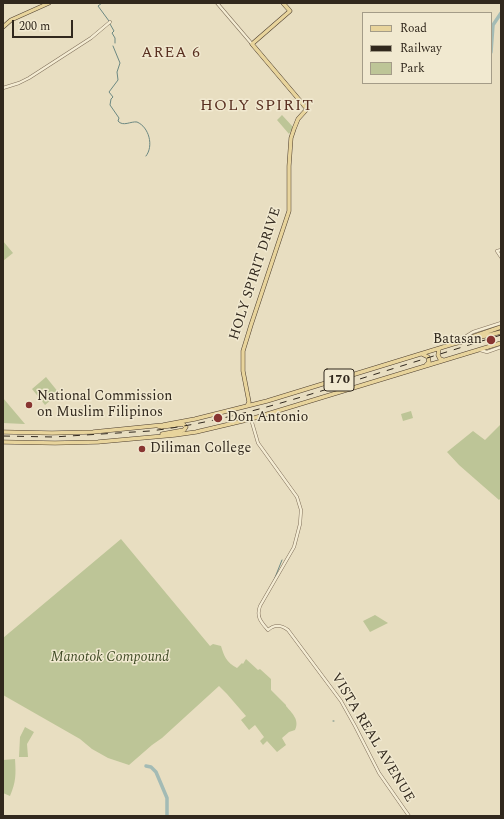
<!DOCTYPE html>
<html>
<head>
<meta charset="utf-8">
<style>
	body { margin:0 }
	#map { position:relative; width:504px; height:819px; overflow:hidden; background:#e8dec1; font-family:Spectral,serif }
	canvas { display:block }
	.frame { position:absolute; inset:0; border:4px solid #31281d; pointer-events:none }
	.legend { position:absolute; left:362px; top:12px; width:130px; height:72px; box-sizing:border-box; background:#f1e9d0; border:1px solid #a49c88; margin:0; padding:5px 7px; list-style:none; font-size:12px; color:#31281d }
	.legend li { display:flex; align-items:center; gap:8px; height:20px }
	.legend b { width:20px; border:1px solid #a49c88 }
	.scale { position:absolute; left:12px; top:20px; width:61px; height:18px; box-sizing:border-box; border:2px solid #31281d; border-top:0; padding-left:5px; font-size:12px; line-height:14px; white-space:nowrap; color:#31281d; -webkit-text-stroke:3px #f1e9d0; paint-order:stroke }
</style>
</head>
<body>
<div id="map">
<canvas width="504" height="819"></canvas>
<div class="frame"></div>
<ul class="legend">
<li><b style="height:5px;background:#e8d49c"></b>Road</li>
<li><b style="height:5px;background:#31281d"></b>Railway</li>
<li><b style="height:11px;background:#bdc597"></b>Park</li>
</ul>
<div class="scale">200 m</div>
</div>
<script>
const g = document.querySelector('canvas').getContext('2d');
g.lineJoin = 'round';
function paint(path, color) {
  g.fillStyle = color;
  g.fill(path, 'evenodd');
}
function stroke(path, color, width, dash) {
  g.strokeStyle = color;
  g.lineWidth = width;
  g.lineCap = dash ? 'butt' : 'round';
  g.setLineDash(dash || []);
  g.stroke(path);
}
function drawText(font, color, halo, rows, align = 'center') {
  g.font = font + ' Spectral,serif';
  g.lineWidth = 3;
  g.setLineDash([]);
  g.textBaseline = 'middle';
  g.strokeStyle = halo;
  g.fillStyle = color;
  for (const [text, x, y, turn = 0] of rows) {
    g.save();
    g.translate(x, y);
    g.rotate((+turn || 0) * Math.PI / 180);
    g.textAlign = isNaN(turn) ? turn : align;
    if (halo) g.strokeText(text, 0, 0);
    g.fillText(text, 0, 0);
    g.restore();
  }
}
paint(new Path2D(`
	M282 115 293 127 289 134 277 120Z
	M3 241 13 253 3 261Z
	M46 377 59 393 45 405 32 389Z
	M3 398 25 424H24L3 423Z
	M411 411 413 418 403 421 401 414Z
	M501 424V498L499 500 459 465 447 452 473 431 485 440Z
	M121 539 210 646 213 644 221 646C224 656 226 662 237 668L242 663 243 664 246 659 258 670 260 669 271 679V690L286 705V706C292 713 300 720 295 730L289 732 282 738 286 745 277 752 267 741 263 745 260 741 264 737 255 725 249 730 241 720 246 716 227 694 219 686 162 738 152 745 129 765 108 758 92 749 80 739 3 695V638Z
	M375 615 388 623 370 632 363 621Z
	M25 727 34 732 27 744 28 757H19L20 737Z
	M15 759C16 775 16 782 10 796L3 793V760Z`), '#bdc597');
stroke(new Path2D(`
	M102 3 98 6 109 21
	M110 24 114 31 112 33 115 38V43
	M113 46 120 63 117 72 118 80 109 92 113 97 111 99 110 105 119 118 118 121C123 127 131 121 137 122 149 127 154 146 146 156
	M274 580 282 560
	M333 721H334`), '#6c8882', 1);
stroke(new Path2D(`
	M491 52 493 25 501 13
	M146 766 151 767 156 772 167 798V816`), '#a3bbb5', 3.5);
const minor = new Path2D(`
	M217 3 252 44
	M3 88 19 83 29 78 91 38 110 22
	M501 250 497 251 501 257
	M455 343 473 332 501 323
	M480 350 487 352 501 347
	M251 419 258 443 297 497 301 510 300 524 294 547 260 606C256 617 261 622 268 630 275 624 281 625 288 630L341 701 355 726 379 773 409 816`);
const major = new Path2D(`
	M3 27 11 20 49 3
	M466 339 501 327
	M439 349 438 355 440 359 443 360
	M422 354 428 357 429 362 426 365
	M247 406 249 402 243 371V351L251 325 289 211V166L291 138 294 129 298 119 307 109 252 44 290 11 283 3
	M158 426 162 427 183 424 186 427 184 430 162 434
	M3 432 52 433 93 432 163 425 195 419 267 401 453 344 501 332
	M3 442 55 443 98 442 175 435 196 432 251 419 501 343`);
stroke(minor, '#80705b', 3.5);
stroke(major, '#4e3f2f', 4.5);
stroke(minor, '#f4ecd3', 2.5);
stroke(major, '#e8d49c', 3.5);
stroke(new Path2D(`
	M3 436 53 437 150 431C217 423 283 403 347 383 398 367 450 351 501 335`), '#31281d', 1, [7, 7]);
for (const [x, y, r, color] of [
	[491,340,5,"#883531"],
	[29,405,4,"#883531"],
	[218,418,5,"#883531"],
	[142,449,4,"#883531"]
]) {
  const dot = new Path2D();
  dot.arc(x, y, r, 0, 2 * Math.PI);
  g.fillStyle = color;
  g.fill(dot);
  stroke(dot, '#f1e9d0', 1.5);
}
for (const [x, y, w] of [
	[339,380,30]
]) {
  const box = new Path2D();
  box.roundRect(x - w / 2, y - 11, w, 22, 3);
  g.fillStyle = '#f1e9d0';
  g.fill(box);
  stroke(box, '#31281d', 1);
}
drawText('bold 13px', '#31281d', null, [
	["170",339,380]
]);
drawText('14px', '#31281d', '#f1e9d0', [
	["HOLY SPIRIT DRIVE",256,274,-72],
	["VISTA REAL AVENUE",372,738,59]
]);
drawText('14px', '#31281d', '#f1e9d0', [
	["Batasan",482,340,"right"],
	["National Commission",37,397],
	["on Muslim Filipinos",37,413],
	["Don Antonio",227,418],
	["Diliman College",150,449]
], 'left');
drawText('italic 14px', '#404b26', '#f1e9d0', [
	["Manotok Compound",110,658]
]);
g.letterSpacing = '1px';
drawText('15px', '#593021', '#f1e9d0', [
	["AREA 6",171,54]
]);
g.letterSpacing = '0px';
g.letterSpacing = '1px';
drawText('16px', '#593021', '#f1e9d0', [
	["HOLY SPIRIT",257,107]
]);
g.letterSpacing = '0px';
</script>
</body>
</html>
